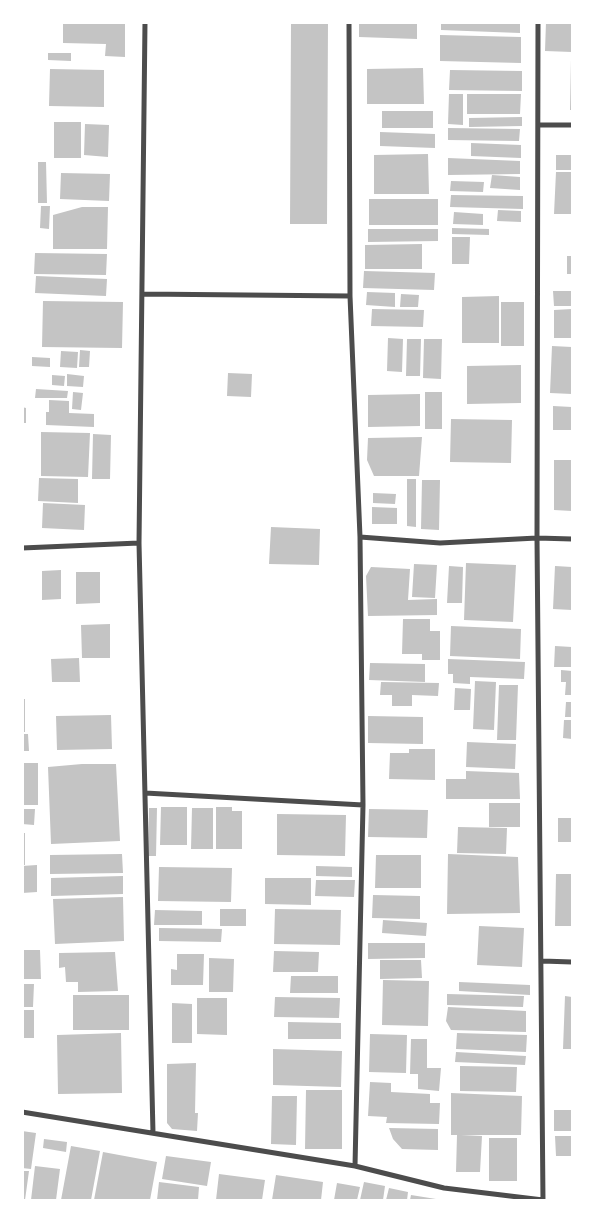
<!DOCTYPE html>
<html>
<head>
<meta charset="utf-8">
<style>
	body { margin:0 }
	#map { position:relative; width:595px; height:1223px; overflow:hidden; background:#fff; font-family:Cabin,sans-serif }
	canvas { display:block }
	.frame { position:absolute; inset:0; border:24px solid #fff; pointer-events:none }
</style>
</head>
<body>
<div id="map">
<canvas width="595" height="1223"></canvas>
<div class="frame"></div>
</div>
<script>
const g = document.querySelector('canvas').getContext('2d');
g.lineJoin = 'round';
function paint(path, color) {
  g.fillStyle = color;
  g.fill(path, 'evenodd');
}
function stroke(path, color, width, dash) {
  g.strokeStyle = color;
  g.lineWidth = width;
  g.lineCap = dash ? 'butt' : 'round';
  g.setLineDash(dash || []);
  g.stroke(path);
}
paint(new Path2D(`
	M63 22H125V57L105 56 106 44 63 43Z
	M291 22H328L327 224H290Z
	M359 22H417V39L359 37Z
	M441 22H520V33L441 30Z
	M546 22H572V52L545 51Z
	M440 35 521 37V63L440 61Z
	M48 53H71V61L48 60Z
	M571 59 572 60V110H570Z
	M423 68 424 104H367V69Z
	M50 69 104 70V107L49 106Z
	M450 70 522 71V91L449 90Z
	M449 94H463V125L448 124Z
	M467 94H521L520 114H467Z
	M382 111H433V128H382Z
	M522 117V126L469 127V118Z
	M54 122H81V158H54Z
	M85 124 109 125 108 157 84 155Z
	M448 128 520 129 519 141 448 140Z
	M380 132 435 134V148L380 146Z
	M471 143 521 145V158L471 156Z
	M428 154 429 194H374V155Z
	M556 155H572V170H556Z
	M448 158 520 161V174L448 175Z
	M38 162H46L47 203H38Z
	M556 172H572V214H554Z
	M61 173 110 174 109 201 60 199Z
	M492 175 520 177V190L490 188Z
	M451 181 484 182 483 192 450 191Z
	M451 195 523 196V209L450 207Z
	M369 199H438V225H369Z
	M41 206H50L49 229 40 228Z
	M82 207H108L107 249H53V215Z
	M498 210 521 211V222L497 221Z
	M454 212 483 214V225L453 224Z
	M452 228 489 229V235L452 234Z
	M368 229H438V241L368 242Z
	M452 237H470L469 264H452Z
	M422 244V269H365V245Z
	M35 253 107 254 106 275 34 274Z
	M567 256H572V274H567Z
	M364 271 435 273 434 290 363 288Z
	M36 276 107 279 106 296 35 293Z
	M553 291H572V306H554Z
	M367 292 395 293V307L366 305Z
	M401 294 419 295 418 307H400Z
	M499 296V343H462V297Z
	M43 301 123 302 122 348 42 347Z
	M501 302H524V346H501Z
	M372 309 424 310 423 327 371 326Z
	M572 309V338H554V310Z
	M388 338 403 339 402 372 387 371Z
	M407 339H421L420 376H406Z
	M424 339H442L441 379 423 378Z
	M552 346 572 347V394L550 393Z
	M80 350 90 351 89 367H79Z
	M61 351 78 352 77 368 60 367Z
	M32 357 50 358V367L32 366Z
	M521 365V403L467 404V366Z
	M228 373 252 374 251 397 227 396Z
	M67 374 84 376 83 387 67 386Z
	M52 375 65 376 64 386 52 385Z
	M36 389 68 391 67 398H35Z
	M73 392 83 393 81 410 72 409Z
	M425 392H442V429H425Z
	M420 394V426L368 427V395Z
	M49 400 69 401V413L94 414V427L46 425V412H49Z
	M553 406 572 407V430H553Z
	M22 407 26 408V423H22Z
	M451 419 512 420 511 463 450 462Z
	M41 432 90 433 88 477 41 476Z
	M93 434 111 435 110 479H92Z
	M422 437 419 476H374L367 460 368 438Z
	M554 460H572V511L554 510Z
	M39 478 78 479V503L38 501Z
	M407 479H416V527L407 526Z
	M422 480H440L439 530 421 529Z
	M373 493 396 494 395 504 373 503Z
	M43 503 85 505 84 530 42 528Z
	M372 507 397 508V524H372Z
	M271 527 320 529 319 565 269 564Z
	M466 563 516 565 513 622 464 620Z
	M414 564 437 565 435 598 412 597Z
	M449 566 463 567 462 603H447Z
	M555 566 572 567V610L553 609Z
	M371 567 410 569 408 600 437 599V615L368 616 366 576Z
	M61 570V599L42 600V571Z
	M76 572H100V603L76 604Z
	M403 619H430V631H440V660H422V654H402Z
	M110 624V658H82L81 625Z
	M451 626 521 629 520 659 450 656Z
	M555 646 572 647V667H554Z
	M79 658 80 682H52L51 659Z
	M448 659 525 662 524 679 470 677V684L453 683V674H448Z
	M370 663 425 664V682L369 680Z
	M561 670 572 671V695H565L566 682H561Z
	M475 681 496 682 494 730 473 729Z
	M381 682 439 683 438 696 412 695V706H392V695H380Z
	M499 685H518L516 740H497Z
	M455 688 471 689 470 710H454Z
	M22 699H25V732H22Z
	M566 702H572V717H565Z
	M111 715 112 749 57 750 56 716Z
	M368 716 423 717V744L368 743Z
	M564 720H572V739L563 738Z
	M22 734H28L29 751H22Z
	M467 742 516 744 515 769 466 767Z
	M409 749H435V780L389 779 390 753H409Z
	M22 763H38V805H22Z
	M82 764H116L120 841 51 844 48 767Z
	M466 771 519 773 520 799H446V779H466Z
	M489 803H520V827H489Z
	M161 807H187V845H160Z
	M216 807H232V811H242V849H216Z
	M149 808H157L156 856H148Z
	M192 808H213V849H191Z
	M22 809H35L34 825 22 824Z
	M369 809 428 810 427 838 368 837Z
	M277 814 346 815 345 856 277 855Z
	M558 818H572V842H558Z
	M458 827 507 828 506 854 457 853Z
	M22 833H25V865H22Z
	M122 854 123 873 50 874V855Z
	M448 854 518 857 520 913 447 914Z
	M376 855H421V888H375Z
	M37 865V892L22 893V866Z
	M316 866 352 867V877L316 876Z
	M159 867 232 868 231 902 158 901Z
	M556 874H572V926H555Z
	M123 876V894L51 896V878Z
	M265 878H311V905L265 904Z
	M316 880H355L354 897 315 896Z
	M373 895 420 896V919L372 918Z
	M123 897 124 941 55 944 53 899Z
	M220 909H246V926H220Z
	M275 909 341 910 340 945 274 944Z
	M155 910 202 911V925H154Z
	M383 920 427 923 426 936 382 933Z
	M479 926 524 928 522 967 477 965Z
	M159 928 222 929 221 942 159 941Z
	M368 943H425V958L368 959Z
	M22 950H40L41 979H22Z
	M274 951 319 952 318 972H273Z
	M115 952 118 991 78 992V982H66L65 967 59 968V953Z
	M177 954H204L203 985H171V969L177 970Z
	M209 958 234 959 233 992H209Z
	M380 960H421L422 978 380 979Z
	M291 976H338V993H290Z
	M383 980 429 981 428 1026 382 1025Z
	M459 982 530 985V995L459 991Z
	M22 984H34L33 1007H22Z
	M447 994 524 996 523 1007 447 1005Z
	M73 995H129V1030H73Z
	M565 996 572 997V1049H563Z
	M275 997 340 998 339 1018 274 1017Z
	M197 998H227V1035L197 1034Z
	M172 1003 192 1004V1043H172Z
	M448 1007 526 1011V1032L451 1030 446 1021Z
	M22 1010H34V1038H22Z
	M288 1022 341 1023V1039H288Z
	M121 1033 122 1093 58 1094 57 1035Z
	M457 1033 527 1035 526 1052 456 1049Z
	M370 1034 407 1035 406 1073 369 1072Z
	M411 1039H427V1068H441L439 1091 418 1089V1074H410Z
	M273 1049 342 1051 341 1087 273 1085Z
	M456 1052 526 1056 525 1065 455 1062Z
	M196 1063 195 1113H198L197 1131 172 1129 167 1123V1064Z
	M460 1066 517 1067 516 1092 460 1091Z
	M370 1082 391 1083V1092L430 1094V1103H440L439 1124 386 1123 387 1117 368 1116Z
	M306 1090H342V1149H305Z
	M451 1093 522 1096 521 1135H461L482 1136 480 1172H456L457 1135H451Z
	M272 1096H297L296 1145 271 1144Z
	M554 1110H572V1131H554Z
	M389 1128 438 1129V1150L402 1149 393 1139Z
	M22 1131 36 1133 31 1169 22 1168Z
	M555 1136H572V1156H556Z
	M489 1138H517V1181H489Z
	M44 1139 67 1142 66 1152 43 1148Z
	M71 1146 100 1151 91 1200H61Z
	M103 1152 157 1162 150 1200H94Z
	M166 1156 211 1162 207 1186 162 1179Z
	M35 1166 60 1169 56 1200H31Z
	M22 1171H29L25 1200H22Z
	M219 1174 265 1180 262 1200H216Z
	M276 1175 323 1182 321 1200H272Z
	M159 1182 199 1187 198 1200H157Z
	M364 1182 385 1186 383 1200H360Z
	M337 1183 360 1187 357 1200H334Z
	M389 1188 408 1192 407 1200H386Z
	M411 1195 436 1199V1200H410Z`), '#c4c4c4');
stroke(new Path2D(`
	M145 22 139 543 153 1133
	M349 22 350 296 360 537 363 805 355 1166
	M538 22 537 538 543 1200
	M539 125H572
	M142 294 350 296
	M360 537 440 543 537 538 572 539
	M22 548 139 543
	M145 793 363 805
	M542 961 572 962
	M22 1112 355 1166 444 1188 543 1200`), '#4c4c4c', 5);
</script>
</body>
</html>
